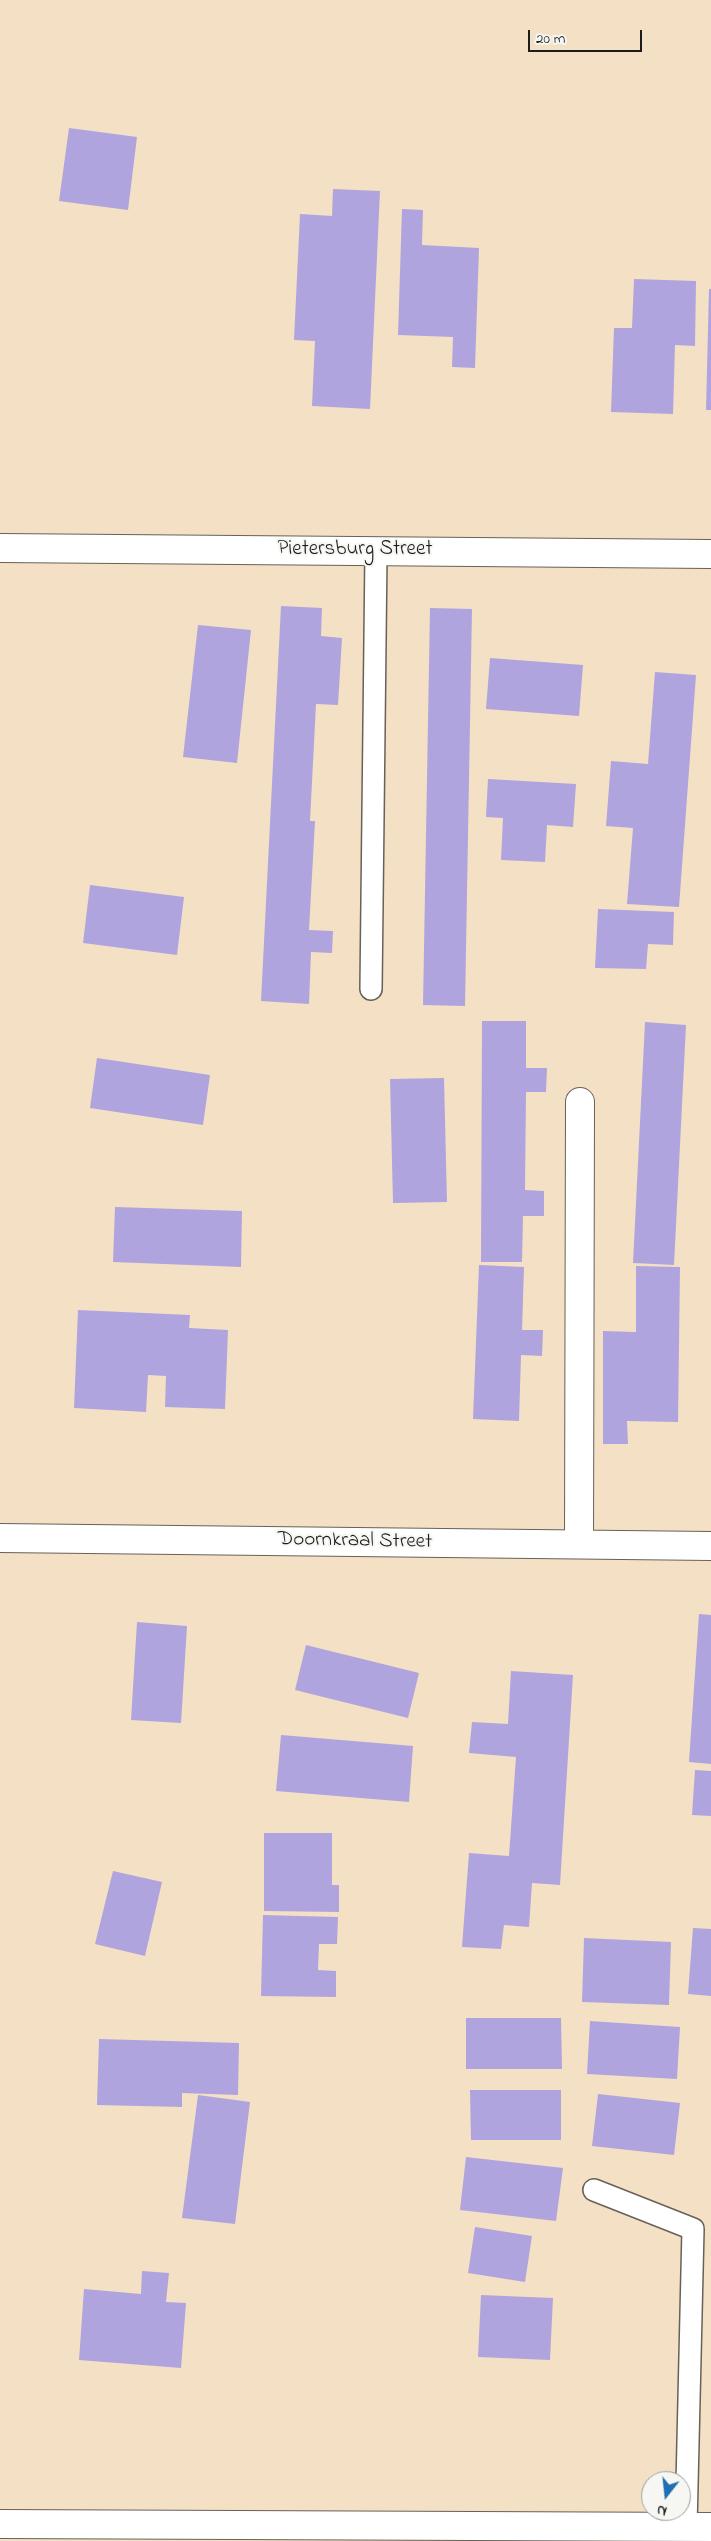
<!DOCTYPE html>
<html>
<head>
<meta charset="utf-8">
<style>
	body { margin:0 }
	#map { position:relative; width:711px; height:2541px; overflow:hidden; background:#f4e0c5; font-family:"Indie Flower",sans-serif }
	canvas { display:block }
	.north { position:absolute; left:641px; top:2471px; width:50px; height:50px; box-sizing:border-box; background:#f6f6f2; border:1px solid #9f9f9c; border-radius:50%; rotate:196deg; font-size:14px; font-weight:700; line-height:20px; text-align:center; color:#1c1c1c }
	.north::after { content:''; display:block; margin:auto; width:18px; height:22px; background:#1f6fb2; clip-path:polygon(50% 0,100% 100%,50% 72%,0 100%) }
	.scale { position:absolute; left:528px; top:30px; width:114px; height:22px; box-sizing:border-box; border:2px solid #1c1c1c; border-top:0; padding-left:6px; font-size:15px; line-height:18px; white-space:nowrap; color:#1c1c1c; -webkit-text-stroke:4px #f6f6f2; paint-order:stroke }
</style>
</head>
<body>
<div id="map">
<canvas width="711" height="2541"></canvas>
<div class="north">N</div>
<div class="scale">20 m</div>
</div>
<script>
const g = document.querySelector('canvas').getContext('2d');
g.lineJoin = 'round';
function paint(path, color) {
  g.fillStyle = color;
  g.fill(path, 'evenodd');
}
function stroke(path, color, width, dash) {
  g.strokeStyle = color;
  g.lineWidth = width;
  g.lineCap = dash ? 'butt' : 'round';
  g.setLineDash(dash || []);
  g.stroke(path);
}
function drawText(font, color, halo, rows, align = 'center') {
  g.font = font + ' "Indie Flower",sans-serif';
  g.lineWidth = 4;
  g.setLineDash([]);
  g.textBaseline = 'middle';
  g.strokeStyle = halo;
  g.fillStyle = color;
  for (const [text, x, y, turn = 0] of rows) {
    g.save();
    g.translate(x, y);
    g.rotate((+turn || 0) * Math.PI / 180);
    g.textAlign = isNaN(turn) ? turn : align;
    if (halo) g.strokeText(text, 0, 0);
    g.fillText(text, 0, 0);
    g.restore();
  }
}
paint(new Path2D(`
	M69 128 137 137 128 210 59 201Z
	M333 189 380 191 370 409 312 406 315 341 294 340 300 214 332 216Z
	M402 209 423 210 422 245 479 248 475 368 452 367 453 337 398 335Z
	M634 279 696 281 695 346 675 345 673 414 611 412 614 328H632Z
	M709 289H711V410H706Z
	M281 606 322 608 321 636 342 638 338 705 316 704 310 821H315L309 930 333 931 332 953 311 952 309 1004 261 1001Z
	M430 608 472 609 465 1006 423 1005Z
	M198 625 251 630 237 763 183 757Z
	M490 658 583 665 579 716 486 709Z
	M655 672 696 675 679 907 627 904 633 828 606 826 611 761 648 764Z
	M488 779 576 784 573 827 547 825 545 862 501 860 503 818 486 817Z
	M90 885 184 897 177 955 83 943Z
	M598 909 674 912 673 945 648 944 646 969 595 968Z
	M482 1021H526V1068H547L546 1092H526L525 1190 544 1191V1216H523L522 1262H481Z
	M645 1022 686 1025 674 1265 633 1263Z
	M97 1058 210 1075 203 1125 90 1108Z
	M444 1078 447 1202 393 1203 390 1079Z
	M115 1207 242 1211 241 1267 113 1262Z
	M479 1265 524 1267 522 1330H543L542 1356 521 1355 519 1421 473 1419Z
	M636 1266 680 1267 678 1422 627 1421 628 1444H603V1331L636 1332Z
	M78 1310 190 1315 189 1328 228 1330 225 1409 165 1407 166 1376 148 1375 146 1412 74 1408Z
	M699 1614 711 1615V1764L689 1762Z
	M137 1622 187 1626 181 1723 131 1720Z
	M306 1645 419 1673 408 1718 295 1690Z
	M511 1671 573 1675 560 1885 532 1883 529 1927 504 1925 501 1949 462 1947 469 1853 509 1856 516 1757 469 1753 472 1722 508 1724Z
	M281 1735 413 1746 409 1802 276 1791Z
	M695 1770 711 1771V1816L692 1815Z
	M264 1833H332V1885H339V1912L264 1911Z
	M113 1871 162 1882 145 1956 95 1944Z
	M263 1915 338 1917 337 1944H319L318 1970 336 1971V1997L261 1996Z
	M693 1928 711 1929V1996L688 1994Z
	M584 1938 671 1942 669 2005 582 2002Z
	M466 2018H561L562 2069H466Z
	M590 2021 680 2027 677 2079 587 2074Z
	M99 2039 239 2043 238 2095 182 2093V2107L97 2105Z
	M470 2090H561V2140H471Z
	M598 2094 680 2103 674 2155 592 2146Z
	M198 2095 250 2102 235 2224 182 2218Z
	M466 2157 563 2168 556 2221 460 2210Z
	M475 2227 532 2236 525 2282 468 2273Z
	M142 2271 169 2273 166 2302 186 2303 181 2368 79 2360 84 2289 141 2294Z
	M481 2295 553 2298 550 2360 478 2357Z`), '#b0a4de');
const service = new Path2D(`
	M371 989 376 552
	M594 2190 693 2229 686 2527`);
const minor = new Path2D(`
	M0 548 711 554
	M0 1538 711 1546
	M579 1544 580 1102
	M0 2524 711 2527`);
stroke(service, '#686157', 24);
stroke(minor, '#686157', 30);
stroke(service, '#fff', 21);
stroke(minor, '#fff', 28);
drawText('21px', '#1c1c1c', '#f6f6f2', [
	["Pietersburg Street",355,551],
	["Doornkraal Street",355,1542,1]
]);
</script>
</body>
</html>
